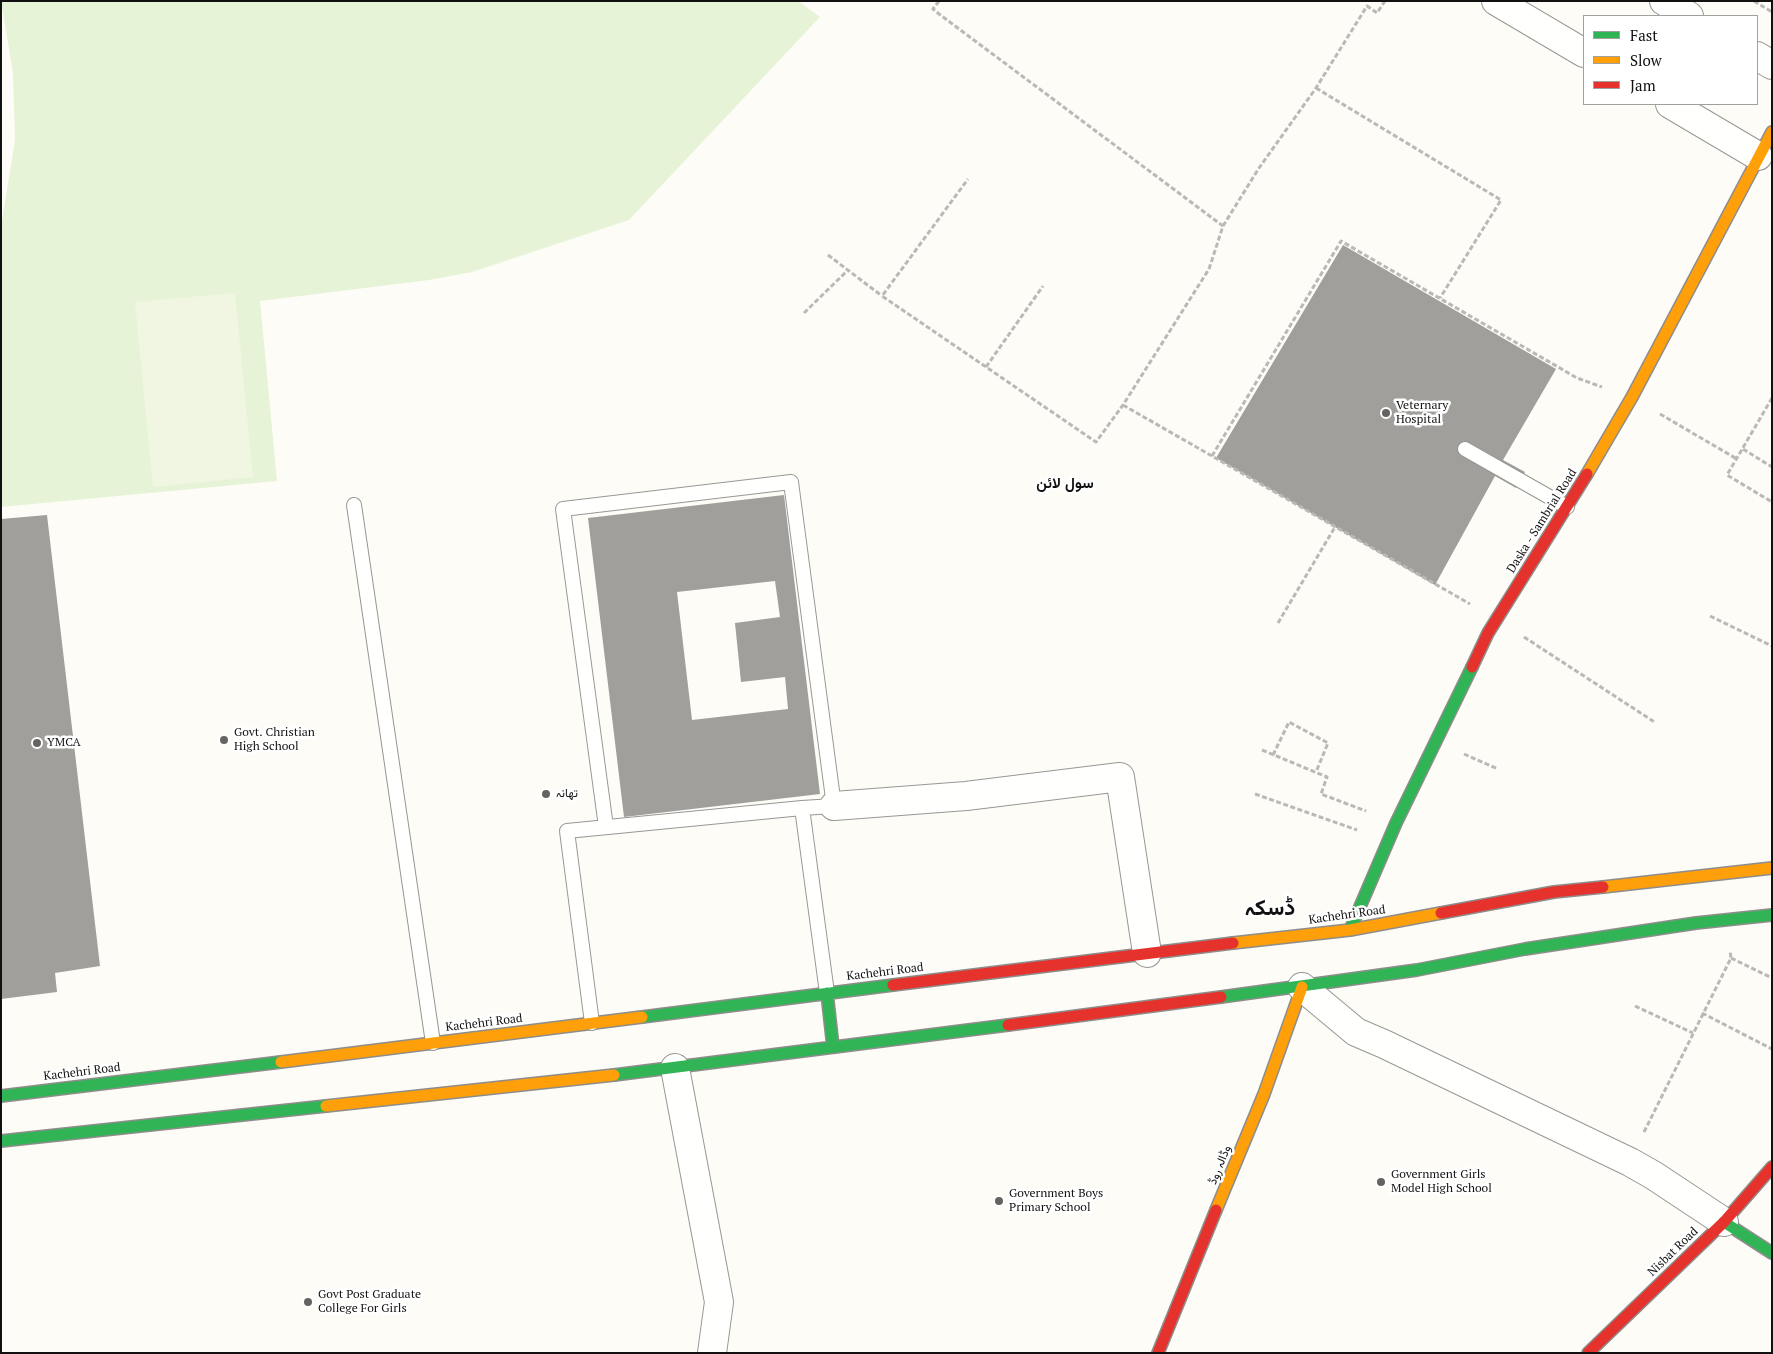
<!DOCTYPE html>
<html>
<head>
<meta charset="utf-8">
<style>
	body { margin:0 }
	#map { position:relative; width:1773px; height:1354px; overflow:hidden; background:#fdfcf7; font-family:"PT Serif",serif }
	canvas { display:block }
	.frame { position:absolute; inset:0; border:2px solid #111; pointer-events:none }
	.legend { position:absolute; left:1583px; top:15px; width:175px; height:90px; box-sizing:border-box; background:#fff; border:1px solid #a0a0a0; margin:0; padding:6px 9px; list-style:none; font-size:15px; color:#111 }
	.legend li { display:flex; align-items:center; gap:10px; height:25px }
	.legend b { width:25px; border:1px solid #a0a0a0 }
</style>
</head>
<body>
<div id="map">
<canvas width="1773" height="1354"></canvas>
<div class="frame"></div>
<ul class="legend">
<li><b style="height:6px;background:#30b455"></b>Fast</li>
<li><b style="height:6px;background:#ff9f0a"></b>Slow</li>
<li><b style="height:6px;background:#e5322d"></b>Jam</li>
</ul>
</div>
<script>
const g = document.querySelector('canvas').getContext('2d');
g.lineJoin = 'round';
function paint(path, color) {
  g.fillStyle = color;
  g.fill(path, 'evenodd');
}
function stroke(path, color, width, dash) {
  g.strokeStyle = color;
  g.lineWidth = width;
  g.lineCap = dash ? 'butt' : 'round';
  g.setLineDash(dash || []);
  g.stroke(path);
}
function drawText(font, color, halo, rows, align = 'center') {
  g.font = font + ' "PT Serif",Vazirmatn,serif';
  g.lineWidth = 5;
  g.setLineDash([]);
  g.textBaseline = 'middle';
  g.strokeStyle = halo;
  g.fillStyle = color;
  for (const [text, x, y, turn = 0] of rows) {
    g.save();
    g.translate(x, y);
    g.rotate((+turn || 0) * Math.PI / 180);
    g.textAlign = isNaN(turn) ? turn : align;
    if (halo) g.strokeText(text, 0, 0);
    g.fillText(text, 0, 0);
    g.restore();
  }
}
paint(new Path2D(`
	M1 1H798L820 17 629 220 472 272 429 280 260 301 277 481 1 507V227L15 140 13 73Z`), '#e7f3d7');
paint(new Path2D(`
	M235 293 253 477 153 487 135 302Z`), '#f0f6e1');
paint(new Path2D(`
	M1343 245 1556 369 1503 460 1525 472 1516 488 1495 476 1435 585 1216 458Z
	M784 495 820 794 624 817 588 518ZM775 581 780 617 735 623 741 682 785 677 788 709 692 720 677 592Z
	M47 515 100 966 55 973 57 992 1 999V519Z`), '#a19f9c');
const lane = new Path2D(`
	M1465 449 1567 507
	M354 505 433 1043
	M606 827 563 509 791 482 834 806 802 808 827 993
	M592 1023 567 831 802 808`);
const street = new Path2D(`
	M1496 1 1584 53
	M1664 1 1689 16
	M1757 56 1772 65
	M1670 104 1758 156
	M834 806 966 796 1120 777 1147 953
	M1302 987 1356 1032 1384 1044 1630 1162 1653 1175 1724 1222
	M675 1068 719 1302 712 1353`);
const fast = new Path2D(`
	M1350 930 1396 823 1472 667
	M827 993 833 1047
	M1221 997 1417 970 1525 949 1696 923 1772 915
	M642 1017 893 985
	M614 1075 1008 1025
	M1 1096 281 1062
	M1 1141 326 1106
	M1724 1222 1772 1253`);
const slow = new Path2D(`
	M1587 474 1632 397 1772 132
	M1603 887 1772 868
	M1233 943 1350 930 1441 913
	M281 1062 642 1017
	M326 1106 614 1075
	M1216 1210 1264 1094 1302 987`);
const jam = new Path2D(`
	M1472 667 1488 633 1587 474
	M1441 913 1554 892 1603 887
	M893 985 1233 943
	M1008 1025 1221 997
	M1158 1353 1216 1210
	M1588 1353 1724 1222 1772 1167`);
stroke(lane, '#979795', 16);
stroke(street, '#979795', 30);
stroke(fast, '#8e8d8b', 14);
stroke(slow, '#8e8d8b', 14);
stroke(jam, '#8e8d8b', 14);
stroke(new Path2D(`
	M939 1 933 9 935 11 1223 226 1209 269 1123 405 1096 442 882 296 968 179
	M1754 1 1772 12
	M1316 88 1501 200 1440 298
	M1223 226 1259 168 1316 88 1367 6 1377 13 1385 1
	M828 255 882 296
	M804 313 848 270
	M986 367 1043 286
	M1772 398 1727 475 1772 502
	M1123 405 1470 604
	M1660 414 1737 459
	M1743 449 1772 467
	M1212 456 1341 241 1577 378 1602 387
	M1710 616 1772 646
	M1278 623 1335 527
	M1524 637 1656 723
	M1262 750 1327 777 1321 794 1366 811
	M1464 754 1498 769
	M1273 755 1289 722 1328 743 1316 772
	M1255 794 1357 830
	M1731 958 1772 978
	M1635 1006 1693 1033
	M1702 1013 1772 1049
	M1644 1132 1731 958 1730 951`), '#b9b9b8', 3, [5, 2.5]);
stroke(lane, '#fffffe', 14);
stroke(street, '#fffffe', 28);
stroke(fast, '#30b455', 11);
stroke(slow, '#ff9f0a', 11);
stroke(jam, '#e5322d', 11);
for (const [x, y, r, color] of [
	[1386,413,5,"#646362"],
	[224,740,5,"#646362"],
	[37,743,5,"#646362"],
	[546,794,5,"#646362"],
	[1381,1182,5,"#646362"],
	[999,1201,5,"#646362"],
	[308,1302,5,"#646362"]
]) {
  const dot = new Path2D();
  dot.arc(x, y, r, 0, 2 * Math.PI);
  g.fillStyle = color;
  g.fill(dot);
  stroke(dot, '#fff', 2);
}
drawText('12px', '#111', '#fff', [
	["Veternary",1396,406],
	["Hospital",1396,420],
	["Govt. Christian",234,733],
	["High School",234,747],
	["YMCA",47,743],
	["تھانہ",556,794],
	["Government Girls",1391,1175],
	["Model High School",1391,1189],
	["Government Boys",1009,1194],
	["Primary School",1009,1208],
	["Govt Post Graduate",318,1295],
	["College For Girls",318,1309]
], 'left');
drawText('12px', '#111', '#fff', [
	["Daska - Sambrial Road",1542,521,-58],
	["Kachehri Road",1347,915,-8],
	["Kachehri Road",885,972,-7],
	["Kachehri Road",484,1023,-7],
	["Kachehri Road",82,1072,-7],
	["وڈالہ روڈ",1220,1165,-68],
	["Nisbat Road",1673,1252,-44]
]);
drawText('bold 15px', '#111', '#fff', [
	["سول لائن",1065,484]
]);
drawText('bold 22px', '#111', '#fff', [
	["ڈسکہ",1270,909]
]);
</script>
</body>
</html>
